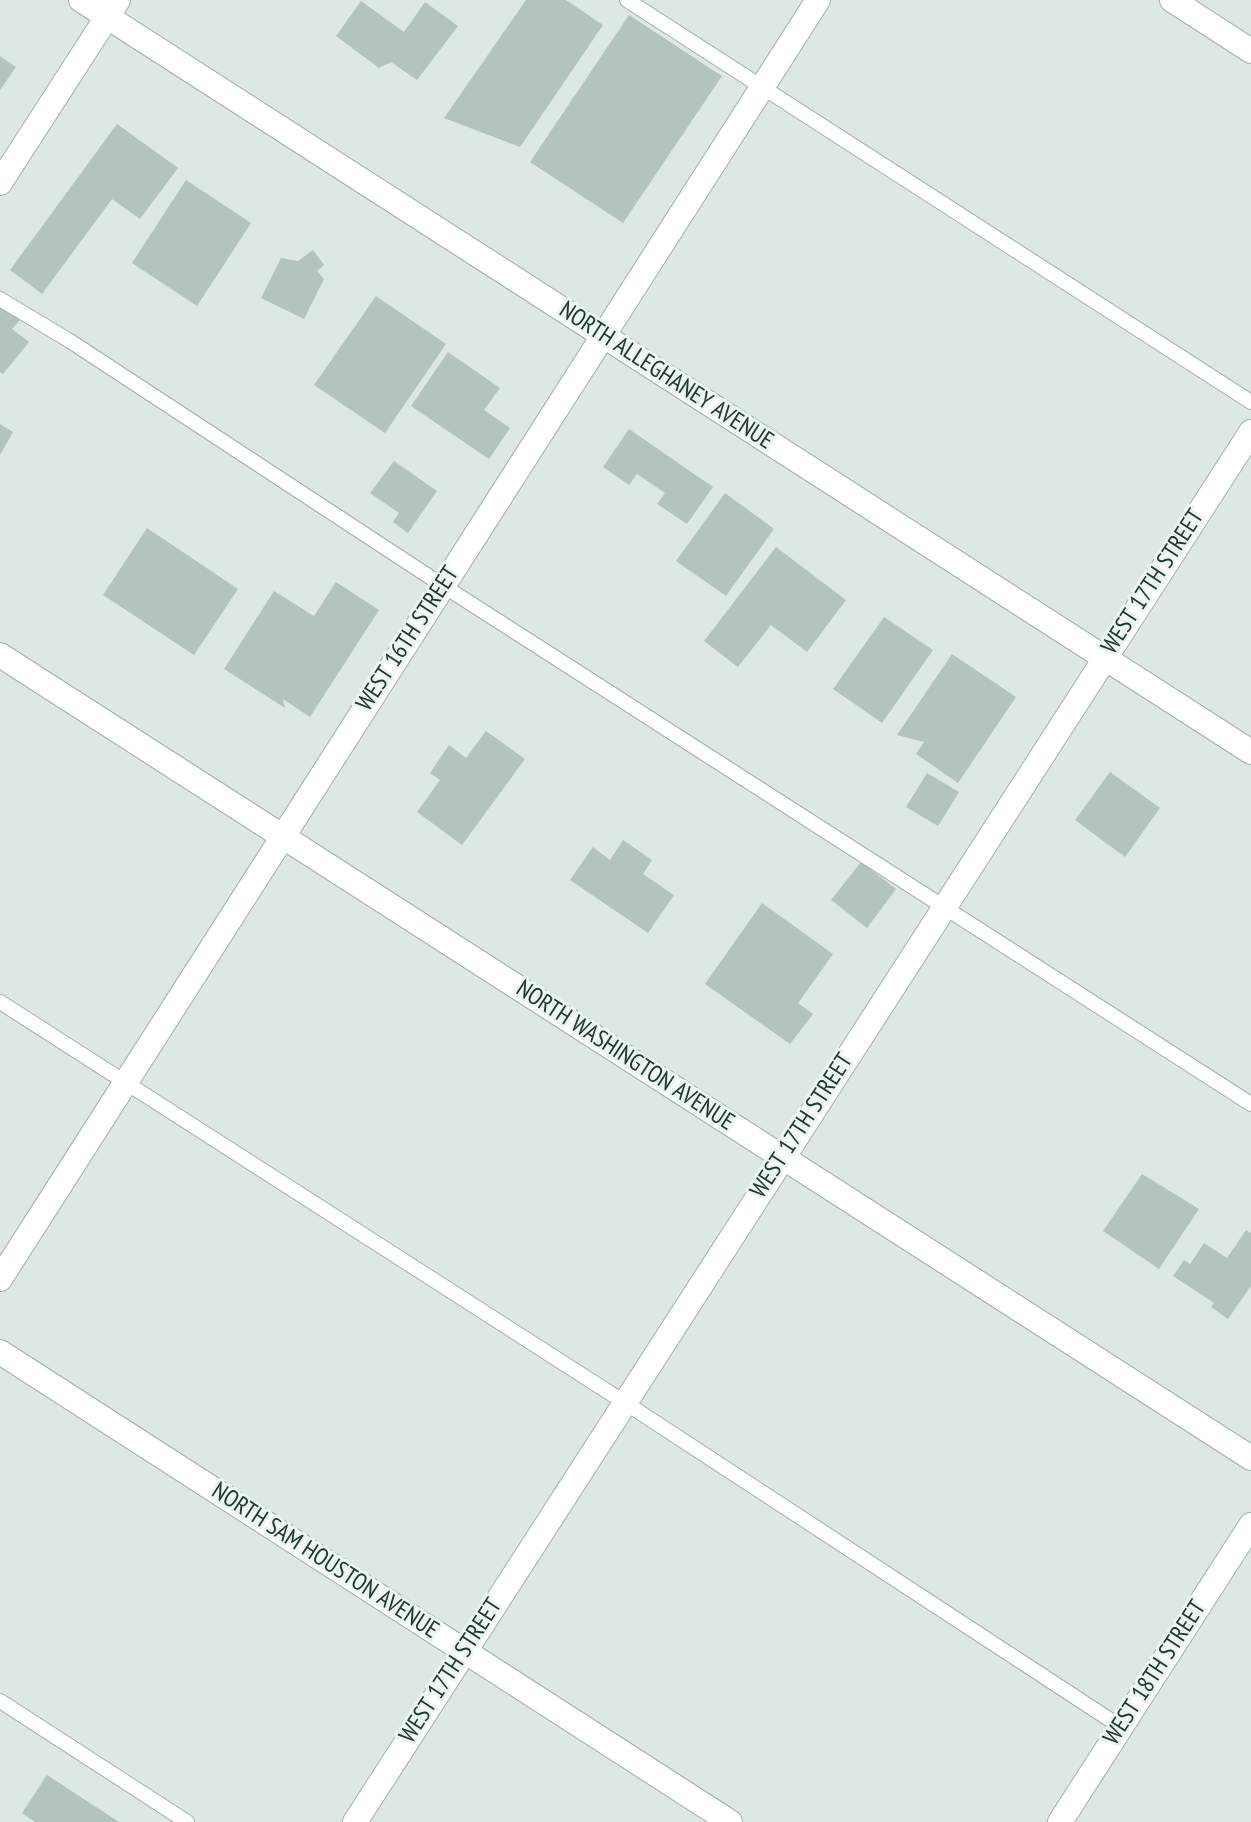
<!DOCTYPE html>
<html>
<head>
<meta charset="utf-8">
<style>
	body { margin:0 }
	canvas { display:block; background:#dde8e4 }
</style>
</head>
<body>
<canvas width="1251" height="1822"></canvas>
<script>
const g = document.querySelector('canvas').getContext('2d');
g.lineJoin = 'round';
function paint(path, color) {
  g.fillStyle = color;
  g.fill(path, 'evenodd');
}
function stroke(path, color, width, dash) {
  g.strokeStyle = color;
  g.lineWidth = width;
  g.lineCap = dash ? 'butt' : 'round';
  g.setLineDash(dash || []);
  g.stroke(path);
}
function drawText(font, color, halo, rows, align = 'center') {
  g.font = font + ' "PT Sans Narrow",sans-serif';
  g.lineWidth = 6;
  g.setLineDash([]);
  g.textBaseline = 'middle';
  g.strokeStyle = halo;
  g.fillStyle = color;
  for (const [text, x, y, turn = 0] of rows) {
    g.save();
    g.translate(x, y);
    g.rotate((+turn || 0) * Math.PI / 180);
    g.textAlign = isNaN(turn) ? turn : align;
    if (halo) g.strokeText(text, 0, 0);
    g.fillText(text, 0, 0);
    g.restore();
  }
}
paint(new Path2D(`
	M526 0H566L603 25 520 147 444 118Z
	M361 1 404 32 425 2 458 26 417 80 391 62 379 68 336 36Z
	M629 15 722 76 623 223 530 162Z
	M0 56 16 67 0 90Z
	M117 124 178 168 140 219 112 199 42 294 10 270Z
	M186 180 251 223 197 306 132 263Z
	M313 250 324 265 317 271 324 279 304 319 261 298 281 258 298 261Z
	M376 296 446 344 385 433 314 385Z
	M0 303 20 320 12 329 29 342 3 374 0 372Z
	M448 352 500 388 484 410 510 428 489 459 411 406Z
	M0 424 13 432 0 455Z
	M629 429 713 487 687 524 657 504 665 493 637 474 629 485 603 467Z
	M394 461 437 491 408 533 393 522 399 513 370 493Z
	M725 493 774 529 726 596 676 561Z
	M147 528 238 589 194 655 103 595Z
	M776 547 846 600 807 652 771 625 738 667 704 641Z
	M336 582 379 610 310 717 283 699 285 708 224 669 274 591 314 616Z
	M884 617 933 650 882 723 833 689Z
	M952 654 1016 697 958 783 916 754 924 742 897 735Z
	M486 731 525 759 462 845 417 812 440 780 430 773 449 745 466 758Z
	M1110 772 1160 808 1125 857 1075 820Z
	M927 773 959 792 938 826 906 807Z
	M623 840 652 860 643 874 674 895 648 933 570 880 593 847 610 860Z
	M861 862 896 889 867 928 831 900Z
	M762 903 833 954 798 1003 813 1014 790 1044 705 984Z
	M1142 1174 1199 1209 1159 1269 1103 1231Z
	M1246 1230 1251 1233V1286L1228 1319 1211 1307 1214 1303 1173 1276 1184 1260 1190 1264 1204 1243 1227 1258Z
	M47 1775 119 1822H35L22 1813Z`), '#b3c3bd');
const service = new Path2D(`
	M627 0 1251 402
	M0 299 70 341 442 585 1251 1104
	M0 1002 624 1402 1121 1727
	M0 1701 187 1822`);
const minor = new Path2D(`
	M81 0 1251 752
	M0 183 118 0
	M0 655 1251 1458
	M0 1279 818 0
	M0 1352 730 1822
	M1060 1822 1251 1525`);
const tertiary = new Path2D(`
	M355 1822 1251 432`);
const secondary = new Path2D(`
	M1172 0 1251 51`);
stroke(service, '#a1afab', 16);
stroke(minor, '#a1afab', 26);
stroke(tertiary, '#a1afab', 26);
stroke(secondary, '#9db4ac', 26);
stroke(service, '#fff', 14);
stroke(minor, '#fff', 24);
stroke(tertiary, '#fff', 24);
stroke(secondary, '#fff', 24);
drawText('24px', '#203732', '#edf5f2', [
	["NORTH ALLEGHANEY AVENUE",666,376,33],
	["WEST 17TH STREET",1153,582,-57],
	["WEST 16TH STREET",408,639,-57],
	["NORTH WASHINGTON AVENUE",625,1056,33],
	["WEST 17TH STREET",802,1126,-57],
	["NORTH SAM HOUSTON AVENUE",325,1561,33],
	["WEST 17TH STREET",451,1671,-57],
	["WEST 18TH STREET",1155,1673,-57]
]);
</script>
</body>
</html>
